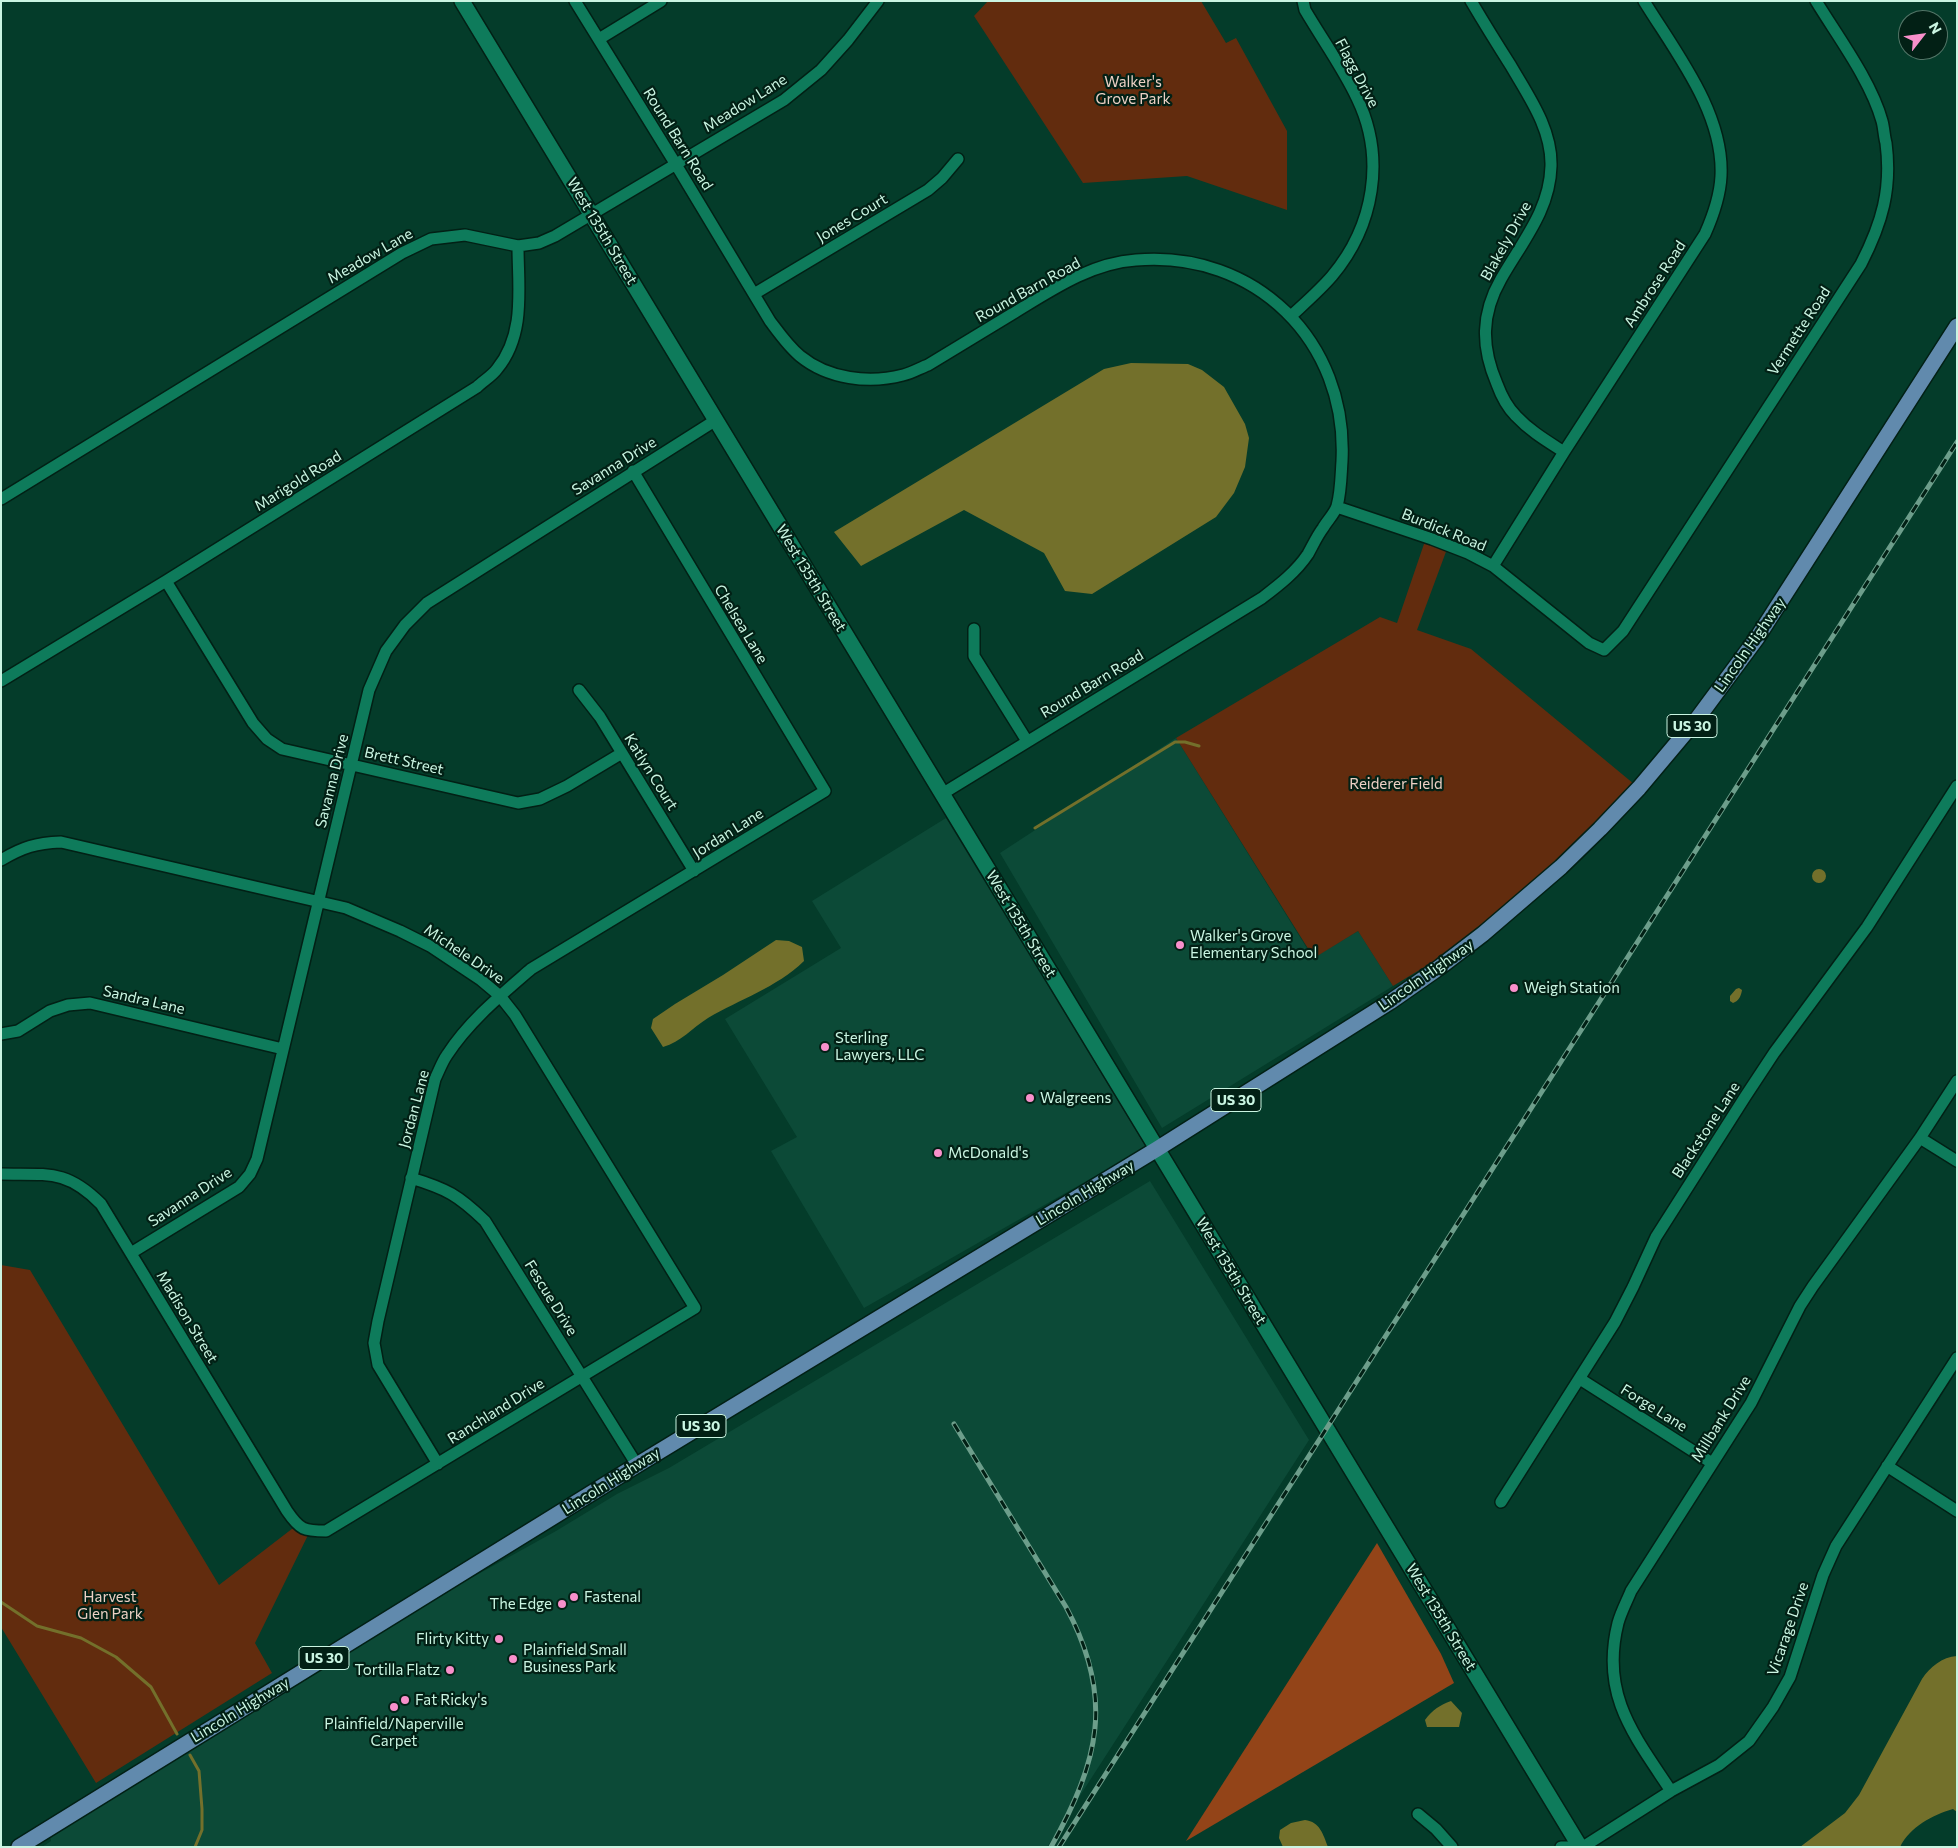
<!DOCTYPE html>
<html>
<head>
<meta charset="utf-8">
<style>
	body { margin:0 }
	#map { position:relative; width:1958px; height:1848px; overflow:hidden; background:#043c2a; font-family:Commissioner,sans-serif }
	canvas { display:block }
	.frame { position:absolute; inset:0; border:2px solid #caf5e2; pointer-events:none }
	.north { position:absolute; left:1898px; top:10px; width:50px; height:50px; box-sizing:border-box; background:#022015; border:1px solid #527567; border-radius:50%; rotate:60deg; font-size:14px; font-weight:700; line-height:20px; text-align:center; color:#caf5e2 }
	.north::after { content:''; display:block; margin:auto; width:18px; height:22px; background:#f890cb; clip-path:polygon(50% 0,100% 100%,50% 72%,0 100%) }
</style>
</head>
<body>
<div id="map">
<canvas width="1958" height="1848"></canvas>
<div class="frame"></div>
<div class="north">N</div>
</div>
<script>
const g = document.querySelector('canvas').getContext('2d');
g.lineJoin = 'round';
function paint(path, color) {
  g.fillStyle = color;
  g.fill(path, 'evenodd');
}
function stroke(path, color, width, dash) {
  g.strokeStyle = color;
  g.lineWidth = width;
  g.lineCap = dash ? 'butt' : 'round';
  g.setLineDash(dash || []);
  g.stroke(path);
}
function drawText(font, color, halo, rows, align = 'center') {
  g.font = font + ' Commissioner,sans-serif';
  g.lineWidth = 4.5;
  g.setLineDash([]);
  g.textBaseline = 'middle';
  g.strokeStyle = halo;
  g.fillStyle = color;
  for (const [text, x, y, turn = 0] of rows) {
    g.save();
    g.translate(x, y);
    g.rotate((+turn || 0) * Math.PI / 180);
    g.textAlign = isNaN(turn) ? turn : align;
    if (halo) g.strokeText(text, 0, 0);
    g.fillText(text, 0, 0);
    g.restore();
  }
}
paint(new Path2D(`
	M1176 738 1313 958 1358 931 1393 986 1162 1128 1000 853Z
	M946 818 1146 1147 864 1308 771 1151 797 1137 725 1019 841 948 812 901Z
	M1150 1181 1309 1440 1047 1847H42L51 1841 50 1835 314 1675 381 1632 453 1588 556 1531 617 1494 669 1468Z`), '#0c4a37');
paint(new Path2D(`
	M988 1H1201L1226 43 1236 38 1287 131V210L1187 176 1083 183 974 16Z
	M1425 541 1447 549 1417 630 1471 649 1634 784 1543 873 1446 954 1393 986 1358 931 1314 958 1176 738 1380 617 1397 623Z
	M1 1265 30 1270 219 1585 297 1525 310 1531 255 1643 272 1673 96 1783 1 1627Z`), '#622c0e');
paint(new Path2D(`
	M1377 1543 1441 1654 1454 1683 1186 1841Z`), '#934418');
paint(new Path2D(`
	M1131 363 1188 364 1202 370 1224 387 1245 424 1249 438 1245 467 1234 493 1216 517 1092 594 1065 591 1044 553 964 510 861 566 834 532 1104 369Z
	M1812 876a7 7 0 1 1 14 0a7 7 0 1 1-14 0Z
	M776 940 789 941 802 947 804 961C776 988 740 999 708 1018 692 1028 681 1042 663 1047L651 1028 653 1019 675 1004 723 975Z
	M1739 988 1742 990C1741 996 1739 1001 1733 1003L1730 1001V996L1736 989Z
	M1957 1656V1812L1953 1809C1932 1815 1910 1827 1900 1847H1800L1845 1813 1859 1795 1922 1679C1930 1667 1942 1657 1957 1656Z
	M1451 1701 1462 1713 1459 1727H1427L1425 1720C1432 1710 1440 1705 1451 1701Z
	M1305 1820C1320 1822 1323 1834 1328 1847H1283L1279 1838 1280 1830 1291 1823Z`), '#73702b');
stroke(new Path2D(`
	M1035 828 1175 742H1185L1199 746
	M1 1602 37 1626 81 1638 116 1657 151 1687 177 1734
	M190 1755 199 1771 202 1809V1830L195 1847`), '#73702b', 3);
const street = new Path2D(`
	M575 1 675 163 770 321C779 333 788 346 800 356 828 379 869 384 903 375 912 373 920 368 928 365 956 348 984 331 1012 314 1050 291 1090 263 1136 260 1255 250 1348 341 1342 461 1341 475 1341 492 1337 506 1335 513 1327 521 1323 528 1317 536 1313 545 1308 554 1296 572 1279 585 1262 598L942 794
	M1471 1C1484 23 1497 44 1511 66 1529 97 1552 129 1551 166 1550 210 1522 242 1501 279 1481 314 1481 347 1497 384 1501 395 1507 407 1516 416 1530 431 1547 441 1564 452
	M599 39 661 1
	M754 294 928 190 942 178 958 159
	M1291 316C1305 303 1320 290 1332 276 1374 226 1386 158 1357 98 1343 68 1322 39 1305 10L1303 1
	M1 499 402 253 431 239 465 235 518 246 539 243 555 236 784 100 821 70 848 40 878 1
	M1337 507 1432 539 1468 553 1493 566 1589 643 1604 650 1623 631 1861 264C1882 223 1892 189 1886 143 1884 136 1884 128 1882 121 1871 81 1838 37 1816 1
	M1493 566 1564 452 1705 234C1713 216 1720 197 1721 176 1724 113 1676 53 1644 1
	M166 581 253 723 267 739 282 749 518 803 540 799 567 786 622 753
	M974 629V656L1027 741
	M1 681 166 581 477 387C483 381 492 376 497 369 526 334 518 287 518 246
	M579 690 600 717 694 871
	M1 860C23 847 36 843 61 842L346 908 400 931 430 946 481 980 500 996 515 1015 695 1308 326 1531C304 1531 300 1530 287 1511L101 1204C66 1169 48 1175 1 1174
	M1 1034 18 1031 50 1011 68 1005 90 1003 283 1049
	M1920 1138 1957 1161
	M411 1178C447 1189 458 1195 485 1221L637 1465
	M131 1253 239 1187 250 1174 257 1159 369 690 386 651 405 625 427 603 716 420
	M1580 1379 1712 1463
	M438 1464 378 1365 374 1343 378 1321 435 1079C439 1071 442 1062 447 1055 469 1021 501 995 531 969L825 791 633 471
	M1887 1466 1957 1511
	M1501 1502 1615 1322 1633 1287 1656 1237 1745 1097 1774 1053 1867 927 1957 786
	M1671 1791C1634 1735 1600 1695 1618 1623 1621 1612 1627 1601 1631 1591L1751 1403 1800 1306 1813 1286 1920 1138 1957 1081
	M1418 1814 1436 1829 1452 1847
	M1561 1847H1572
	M1583 1847 1671 1791 1719 1765 1749 1741 1773 1707 1790 1677 1823 1575 1836 1546 1957 1358`);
const secondary = new Path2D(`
	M462 1 1580 1847`);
const primary = new Path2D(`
	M19 1847 637 1465 1157 1149 1390 1002 1440 967 1483 934 1561 867 1600 829 1639 788 1697 719 1757 638 1957 326`);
stroke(street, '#022015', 14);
stroke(secondary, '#022015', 18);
stroke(primary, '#022015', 18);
stroke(street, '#0e7b5b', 11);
stroke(secondary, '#0e7b5b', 15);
stroke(primary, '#618aad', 15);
const rail = new Path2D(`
	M954 1424 1066 1607C1115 1698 1099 1761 1051 1847
	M1059 1847 1957 442`);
stroke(rail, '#6d9e8b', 5);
stroke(rail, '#022015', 3, [9]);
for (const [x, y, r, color] of [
	[1180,945,5,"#f890cb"],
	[1514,988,5,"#f890cb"],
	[825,1047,5,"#f890cb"],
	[1030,1098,5,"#f890cb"],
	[938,1153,5,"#f890cb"],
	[574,1597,5,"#f890cb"],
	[562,1604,5,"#f890cb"],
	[499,1639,5,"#f890cb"],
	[513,1659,5,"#f890cb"],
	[450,1670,5,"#f890cb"],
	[405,1700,5,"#f890cb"],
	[394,1707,5,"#f890cb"]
]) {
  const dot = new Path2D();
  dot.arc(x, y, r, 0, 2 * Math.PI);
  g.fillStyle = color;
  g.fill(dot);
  stroke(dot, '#022015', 2);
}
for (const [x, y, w] of [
	[1692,726,50],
	[1236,1100,50],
	[701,1426,50],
	[324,1658,50]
]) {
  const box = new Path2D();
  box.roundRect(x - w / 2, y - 11.5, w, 23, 4);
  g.fillStyle = '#022015';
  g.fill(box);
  stroke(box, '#caf5e2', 1);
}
drawText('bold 14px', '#caf5e2', null, [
	["US 30",1692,726],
	["US 30",1236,1100],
	["US 30",701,1426],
	["US 30",324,1658]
]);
drawText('15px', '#caf5e2', '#022015', [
	["Flagg Drive",1357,73,62],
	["Meadow Lane",745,103,-32],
	["Round Barn Road",678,139,58],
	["Jones Court",852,218,-31],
	["West 135th Street",602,231,59],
	["Blakely Drive",1506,241,-61],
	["Meadow Lane",370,256,-30],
	["Ambrose Road",1655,284,-57],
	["Round Barn Road",1028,290,-29],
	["Vermette Road",1799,331,-57],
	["Savanna Drive",614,466,-32],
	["Marigold Road",298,481,-32],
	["Burdick Road",1444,530,22],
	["West 135th Street",811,578,59],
	["Chelsea Lane",741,624,59],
	["Lincoln Highway",1750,645,-55],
	["Round Barn Road",1092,684,-31],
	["Brett Street",404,761,13],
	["Katlyn Court",651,772,58],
	["Savanna Drive",332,781,-76],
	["Jordan Lane",728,833,-32],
	["West 135th Street",1021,924,59],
	["Michele Drive",464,954,34],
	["Lincoln Highway",1426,975,-35],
	["Sandra Lane",144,1000,13],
	["Jordan Lane",414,1109,-75],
	["Blackstone Lane",1706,1130,-57],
	["Lincoln Highway",1085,1193,-31],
	["Savanna Drive",190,1197,-33],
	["West 135th Street",1231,1271,59],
	["Fescue Drive",551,1298,58],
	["Madison Street",187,1317,59],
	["Forge Lane",1654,1408,32],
	["Ranchland Drive",496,1411,-32],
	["Millbank Drive",1721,1419,-58],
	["Lincoln Highway",611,1481,-32],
	["West 135th Street",1441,1617,59],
	["Vicarage Drive",1788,1629,-71],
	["Lincoln Highway",240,1710,-31]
]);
drawText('15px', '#ecd0c4', '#022015', [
	["Walker's",1133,82],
	["Grove Park",1133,99],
	["Reiderer Field",1396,784],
	["Harvest",110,1597],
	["Glen Park",110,1614]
]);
drawText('15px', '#caf5e2', '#022015', [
	["Walker's Grove",1190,936],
	["Elementary School",1190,953],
	["Weigh Station",1524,988],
	["Sterling",835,1038],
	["Lawyers, LLC",835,1055],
	["Walgreens",1040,1098],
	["McDonald's",948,1153],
	["Fastenal",584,1597],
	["The Edge",552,1604,"right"],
	["Flirty Kitty",489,1639,"right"],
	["Plainfield Small",523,1650],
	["Business Park",523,1667],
	["Tortilla Flatz",440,1670,"right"],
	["Fat Ricky's",415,1700],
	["Plainfield/Naperville",394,1724,"center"],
	["Carpet",394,1741,"center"]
], 'left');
</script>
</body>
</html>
